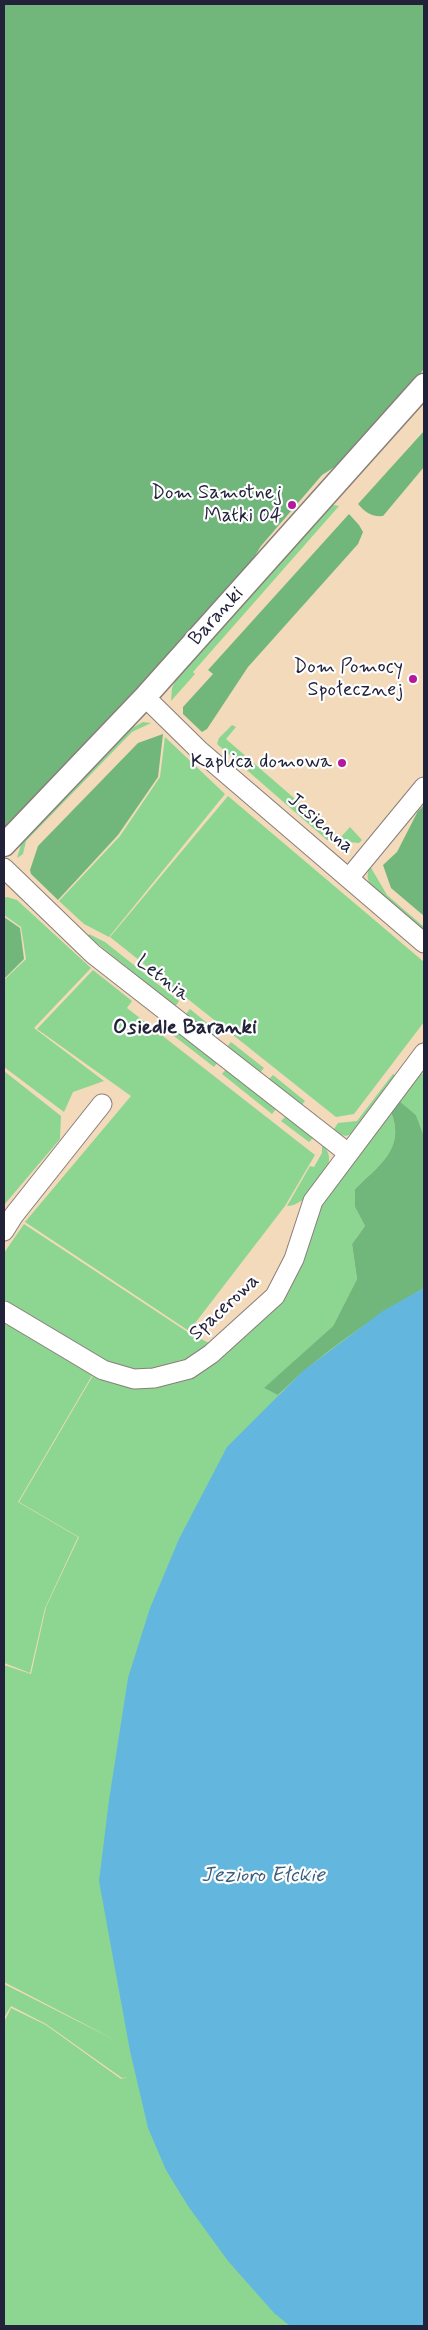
<!DOCTYPE html>
<html>
<head>
<meta charset="utf-8">
<style>
	body { margin:0 }
	#map { position:relative; width:428px; height:2330px; overflow:hidden; background:#f2daba; font-family:Mynerve,sans-serif }
	canvas { display:block }
	.frame { position:absolute; inset:0; border:5px solid #22223b; pointer-events:none }
</style>
</head>
<body>
<div id="map">
<canvas width="428" height="2330"></canvas>
<div class="frame"></div>
</div>
<script>
const g = document.querySelector('canvas').getContext('2d');
g.lineJoin = 'round';
function paint(path, color) {
  g.fillStyle = color;
  g.fill(path, 'evenodd');
}
function stroke(path, color, width, dash) {
  g.strokeStyle = color;
  g.lineWidth = width;
  g.lineCap = dash ? 'butt' : 'round';
  g.setLineDash(dash || []);
  g.stroke(path);
}
function drawText(font, color, halo, rows, align = 'center') {
  g.font = font + ' Mynerve,sans-serif';
  g.lineWidth = 4.5;
  g.setLineDash([]);
  g.textBaseline = 'middle';
  g.strokeStyle = halo;
  g.fillStyle = color;
  for (const [text, x, y, turn = 0] of rows) {
    g.save();
    g.translate(x, y);
    g.rotate((+turn || 0) * Math.PI / 180);
    g.textAlign = isNaN(turn) ? turn : align;
    if (halo) g.strokeText(text, 0, 0);
    g.fillText(text, 0, 0);
    g.restore();
  }
}
paint(new Path2D(`
	M333 505 339 506 193 672 195 674 171 701 172 688 177 677 327 509Z
	M143 722 151 723 132 732 26 841 23 854 17 858 22 841 128 730Z
	M232 725 236 727 226 739 340 838 350 827 362 840 359 843 327 840 217 744 219 738Z
	M165 737 225 794 109 937 84 924 59 901 120 836 160 777Z
	M228 796 424 962V1022L354 1114 336 1117 110 937Z
	M370 866 387 895 424 927V932L373 889C367 880 366 876 370 866Z
	M7 897 17 900 91 968 34 1028 104 1081 73 1092 64 1112 4 1067V980L26 959 21 927 4 915V898Z
	M89 934 105 942 179 1001 175 1007 88 936Z
	M93 970 132 1001 127 1008 315 1155 285 1206 189 1331 25 1222 131 1096 37 1029Z
	M190 1009 218 1032 214 1037 185 1015Z
	M160 1017 218 1062 214 1067 156 1022Z
	M231 1042 264 1068 259 1074 226 1048Z
	M226 1069 276 1109 272 1114 222 1074Z
	M4 1071 61 1116 60 1139 4 1205Z
	M420 1072 424 1075V1136L416 1115 399 1102 391 1112C406 1149 378 1166 355 1189V1207L365 1226 352 1244 357 1279 333 1326 265 1388 279 1395C321 1352 372 1318 424 1288L394 2326H4V2022L11 2008 46 2025 121 2079 127 2077 122 2078 46 2024 11 2006 4 2018V1984L119 2042 4 1982V1665L31 1674 46 1607 79 1537 19 1502 95 1372 152 1384 262 1315 320 1208Z
	M393 1074 397 1076 354 1133 346 1136 332 1132 338 1123 357 1121Z
	M273 1075 305 1101 300 1107 268 1080Z
	M286 1116 313 1138 309 1142 281 1121Z
	M322 1145C326 1149 329 1152 329 1158 330 1175 305 1206 287 1206L310 1166 314 1167 322 1153Z
	M24 1224 189 1333 213 1345 176 1368 128 1371 100 1362 4 1300V1253Z
	M4 1320 94 1372 18 1502 78 1537 45 1608 30 1673 4 1663Z`), '#8cd692');
paint(new Path2D(`
	M4 4H424V369L341 463 322 475 261 546 245 572 137 692 4 828Z
	M424 431V467L383 516C371 517 365 512 358 504Z
	M349 514 359 525 363 532 358 544 248 667 207 729 202 732 183 714V707L213 674 208 670Z
	M163 734 158 777 118 835 58 900 31 874 30 870 38 846 138 743Z
	M424 805V916L391 888 383 865 397 852 418 811Z
	M4 917 20 928 24 959 4 979Z
	M399 1101 416 1115 424 1136V1288C372 1318 321 1353 278 1395L264 1388 333 1326 357 1279 352 1244 365 1226 355 1207V1189C378 1166 406 1149 391 1112Z`), '#71b77c');
paint(new Path2D(`
	M424 1288V2326H290L274 2313 228 2261 188 2206 166 2170 148 2128 130 2051 99 1881 109 1800 128 1678 150 1608 179 1539 227 1447 303 1371 383 1311Z`), '#63b7df');
const minor = new Path2D(`
	M145 697 200 751 424 943
	M4 868 93 954 348 1153
	M349 878 424 787
	M4 1231 14 1215 102 1104
	M4 1311 103 1370 134 1379 154 1378 189 1369 211 1354 275 1296 294 1259 313 1201 424 1053`);
const tertiary = new Path2D(`
	M4 845 145 697 424 385`);
stroke(minor, '#8a7e7a', 21);
stroke(tertiary, '#8a7e7a', 25);
stroke(minor, '#fff', 19);
stroke(tertiary, '#fff', 22);
for (const [x, y, r, color] of [
	[292,505,5,"#b5179e"],
	[413,679,5,"#b5179e"],
	[342,763,5,"#b5179e"]
]) {
  const dot = new Path2D();
  dot.arc(x, y, r, 0, 2 * Math.PI);
  g.fillStyle = color;
  g.fill(dot);
  stroke(dot, '#fff', 2);
}
drawText('20px', '#22223b', '#fff', [
	["Dom Samotnej",282,494],
	["Matki 04",282,517],
	["Dom Pomocy",403,668],
	["Społecznej",403,691],
	["Kaplica domowa",332,763]
], 'right');
drawText('20px', '#22223b', '#fff', [
	["Baranki",217,617,-48],
	["Jesienna",320,824,41],
	["Letnia",162,979,38],
	["Spacerowa",225,1308,-43]
]);
drawText('bold 21px', '#22223b', '#fff', [
	["Osiedle Baranki",185,1029]
]);
drawText('italic 21px', '#3c5e7d', '#fff', [
	["Jezioro Ełckie",263,1877]
]);
</script>
</body>
</html>
